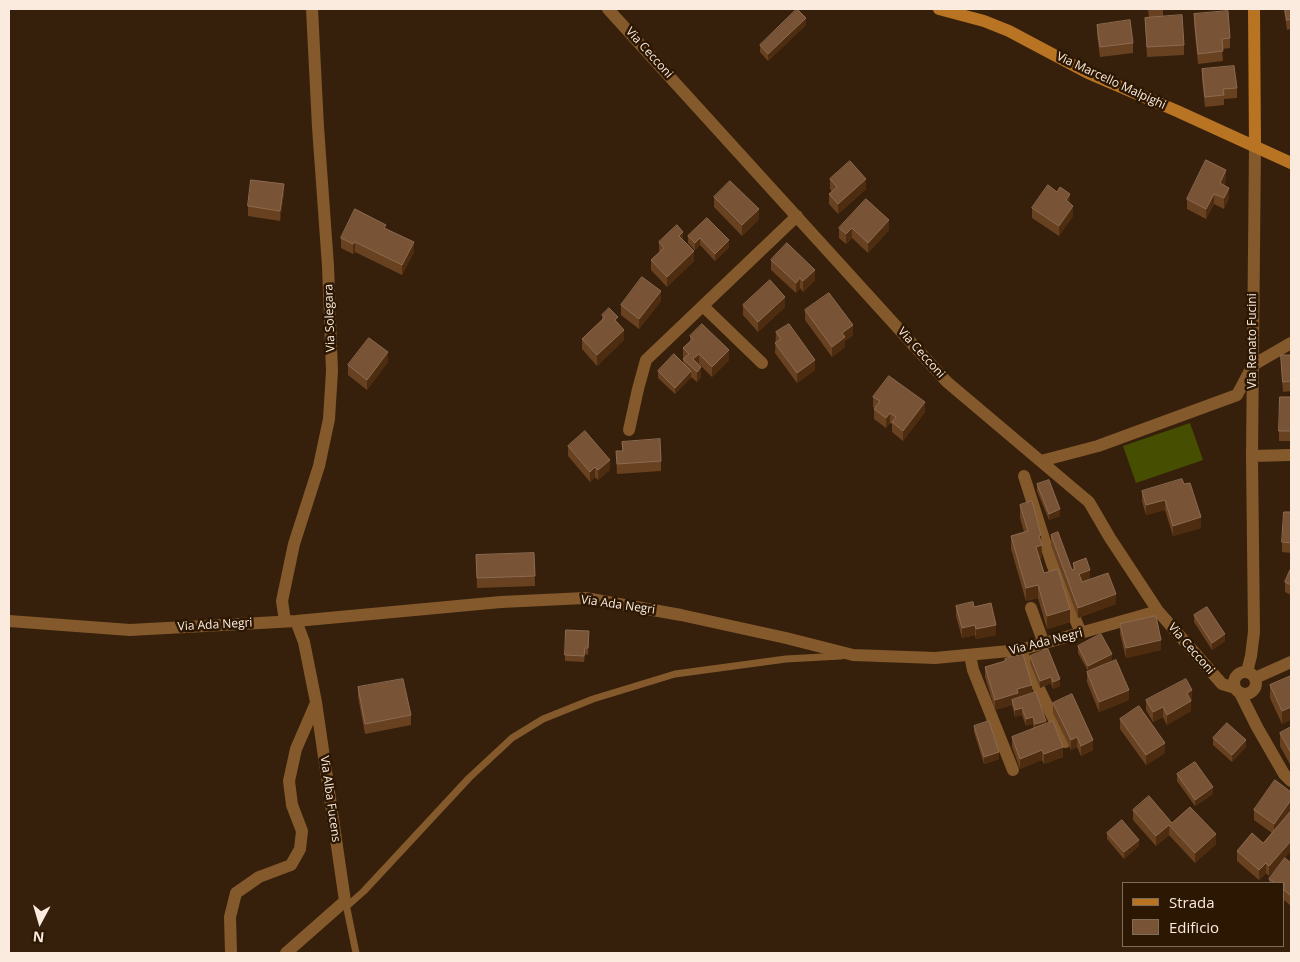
<!DOCTYPE html>
<html>
<head>
<meta charset="utf-8">
<style>
	body { margin:0 }
	#map { position:relative; width:1300px; height:962px; overflow:hidden; background:#36200b; font-family:"Open Sans",sans-serif }
	canvas { display:block }
	.frame { position:absolute; inset:0; border:10px solid #fbebde; pointer-events:none }
	.legend { position:absolute; left:1122px; top:882px; width:162px; height:65px; box-sizing:border-box; background:#2c1703; border:1px solid #7f6c5b; margin:0; padding:6px 9px; list-style:none; font-size:15px; color:#fbebde }
	.legend li { display:flex; align-items:center; gap:10px; height:25px }
	.legend b { width:25px; border:1px solid #7f6c5b }
	.north { position:absolute; left:15px; top:897px; width:50px; height:50px; -webkit-text-stroke:4px #2c1703; paint-order:stroke; rotate:186deg; font-size:14px; font-weight:700; line-height:20px; text-align:center; color:#fbebde }
	.north::after { content:''; display:block; margin:auto; width:18px; height:22px; background:#fbebde; clip-path:polygon(50% 0,100% 100%,50% 72%,0 100%) }
</style>
</head>
<body>
<div id="map">
<canvas width="1300" height="962"></canvas>
<div class="frame"></div>
<ul class="legend">
<li><b style="height:6px;background:#b97423"></b>Strada</li>
<li><b style="height:14px;background:#785336"></b>Edificio</li>
</ul>
<div class="north">N</div>
</div>
<script>
const g = document.querySelector('canvas').getContext('2d');
g.lineJoin = 'round';
function paint(path, color) {
  g.fillStyle = color;
  g.fill(path, 'evenodd');
}
function stroke(path, color, width, dash) {
  g.strokeStyle = color;
  g.lineWidth = width;
  g.lineCap = dash ? 'butt' : 'round';
  g.setLineDash(dash || []);
  g.stroke(path);
}
function drawText(font, color, halo, rows, align = 'center') {
  g.font = font + ' "Open Sans",sans-serif';
  g.lineWidth = 5;
  g.setLineDash([]);
  g.textBaseline = 'middle';
  g.strokeStyle = halo;
  g.fillStyle = color;
  for (const [text, x, y, turn = 0] of rows) {
    g.save();
    g.translate(x, y);
    g.rotate((+turn || 0) * Math.PI / 180);
    g.textAlign = isNaN(turn) ? turn : align;
    if (halo) g.strokeText(text, 0, 0);
    g.fillText(text, 0, 0);
    g.restore();
  }
}
paint(new Path2D(`
	M1190 423 1203 460 1136 483 1123 446Z`), '#464f01');
stroke(new Path2D(`
	M346 904 356 953
	M346 907 364 891 469 778 512 738 543 719 593 699 675 674 786 659 841 656`), '#84592c', 7);
stroke(new Path2D(`
	M608 9 947 382 1089 502 1110 538 1158 611 1222 684 1235 688
	M703 306 762 363
	M629 430 638 389 646 360 797 216
	M1252 456 1291 455
	M1041 461 1098 446 1237 395 1253 365 1291 343
	M1024 476 1052 564 1081 633
	M1031 608 1044 644
	M9 621 130 630 296 621 501 602 585 598 681 615 786 638 853 655 935 658 1020 650 1158 611
	M285 621 282 601 294 544 319 466 329 419 332 371 328 266 318 127 312 9
	M1020 650 1065 742
	M970 655 973 670 1013 770
	M1234 683a11 11 0 1 1 22 0a11 11 0 1 1-22 0Z
	M1247 672 1251 656 1254 632 1252 456 1255 146
	M1255 678 1291 662
	M1240 693 1257 727 1284 774 1291 781
	M231 953 230 917 236 893 259 877 291 865 300 849 302 831 292 805 289 781 296 749 316 703
	M286 953 345 901 316 702 304 642 296 621`), '#84592c', 12);
stroke(new Path2D(`
	M939 9 984 21 1009 31 1088 73 1177 111 1291 163
	M1254 9 1255 146`), '#b97423', 12);
paint(new Path2D(`
	M1148 9H1163V16L1184 45V55L1147 57 1145 18H1149Z
	M1284 9H1291V29L1287 30Z
	M1194 14 1230 38V48L1222 49 1223 61 1198 64 1194 24Z
	M806 25 768 61 760 52V45Z
	M1097 25 1133 43V53L1100 57 1097 35Z
	M1202 69 1237 88V98L1224 99V105L1205 107 1202 79Z
	M830 179 866 189 838 214 829 204V194L832 192 830 189Z
	M1226 180 1224 185 1229 198 1224 209 1214 204 1206 219 1187 209V199Z
	M284 194 280 221 248 216V206Z
	M714 197 759 219 742 236 714 207Z
	M1032 208 1073 216 1059 236 1032 218Z
	M707 218 729 247 715 261 700 245 695 250 688 243V236Z
	M839 228 889 230 868 253 852 238 846 244 839 238Z
	M386 229 414 252 402 275 355 252 353 254 341 248V238Z
	M683 241 694 261 667 287 651 270V260L659 253V242Z
	M771 260 815 280 803 292 800 288 796 293 771 270Z
	M661 301 639 329 621 315V305Z
	M743 305 785 307 758 332 743 315Z
	M805 310 853 335 845 341V347L832 357 805 320Z
	M602 315 618 323 624 340 597 366 582 349V339L602 320Z
	M776 332 815 370 797 383 775 353Z
	M690 336 729 360 712 377 699 364H698L701 377 697 382 691 377 675 394 658 378V371L683 363V348L690 341Z
	M1281 355H1291V391L1283 392 1281 365Z
	M388 362 367 390 348 375V365Z
	M873 397 925 412 903 441 892 432V424L890 423 886 428 874 419V409L875 408 873 407Z
	M1291 397V441H1279V431Z
	M622 442 661 461V471L617 474 616 451H622Z
	M568 446 610 470 598 480 595 477 590 482 568 456Z
	M1037 484 1060 516 1049 520 1037 491Z
	M1184 484 1201 528 1173 536 1165 510 1146 515 1142 501V491Z
	M1020 505 1041 542 1042 558 1040 559 1044 573 1070 622 1047 629 1038 598 1026 601 1011 549V536L1024 532 1020 518Z
	M1291 512V553L1282 552V542Z
	M1051 535 1072 570H1073V563L1116 604 1078 618 1051 545Z
	M534 553 535 586 477 588 476 555Z
	M1291 568V595L1285 592V582Z
	M956 606 974 607 996 635 976 639 975 635 962 638 956 616Z
	M1194 615 1225 641 1212 650 1194 622Z
	M1120 624 1161 650 1126 658 1120 634Z
	M589 638 588 655 585 654 584 662 565 661V655Z
	M1078 646 1112 660 1103 665 1129 700 1099 712 1087 682V672L1088 671 1078 653Z
	M1030 656 1060 686 1053 689 1051 683 1040 688 1030 663Z
	M1005 659 1032 693 1046 724 1063 757 1044 764 1042 760 1020 769 1012 747V737L1034 729 1033 724 1026 726 1022 715 1015 717 1012 705 995 710 985 677V667L1005 662Z
	M1291 676 1282 724 1270 698V685Z
	M358 687 411 715V725L365 734 358 697Z
	M1146 700H1192L1191 701V711L1167 725 1163 717 1153 722 1146 710Z
	M1053 703 1093 750 1081 756 1077 747 1071 750 1053 713Z
	M1120 719 1165 753 1146 765 1120 729Z
	M974 726 999 759 984 764 974 732Z
	M1291 727V766L1280 746V733Z
	M1213 738 1246 747 1232 762 1213 745Z
	M1177 774 1213 794 1195 806 1177 781Z
	M1291 792V810L1287 815 1269 876 1266 873 1259 880 1237 861V851L1263 843 1272 833 1254 820V810Z
	M1133 810 1172 823 1216 844 1195 863 1169 835 1156 846 1133 820Z
	M1107 833 1139 846 1124 859 1107 839Z
	M1291 863V906L1284 900V883H1269V879Z`), '#684121');
paint(new Path2D(`
	M806 18V25L768 61V54Z
	M1226 170V180L1220 193V183Z
	M866 179V189L838 214V204Z
	M284 184V194L280 221V211Z
	M1229 188V198L1224 209V198Z
	M1070 194V204L1066 200Z
	M1214 194V204L1206 219V209Z
	M1073 206V216L1059 236V226Z
	M759 209V219L742 236V225Z
	M889 220V230L868 253V243Z
	M852 228V238L846 244V234Z
	M683 232V242L679 236Z
	M700 238V245L695 250V243Z
	M729 240V247L715 261V254Z
	M355 242V252L353 254V244Z
	M414 242V252L402 275V265Z
	M694 251V261L667 287V277Z
	M815 270V280L803 292V281Z
	M800 278V288L796 293V283Z
	M661 291V301L639 329V319Z
	M785 297V307L758 332V322Z
	M853 325V335L845 341V347L832 357V347L842 333Z
	M624 330V340L597 366V355Z
	M729 350V360L712 377V367Z
	M388 352V362L367 390V380Z
	M699 354V364L693 369V359Z
	M815 360V370L797 383V373Z
	M701 367V377L697 382V372Z
	M691 371V378L675 394V388Z
	M925 402V412L903 441V431Z
	M890 413V423L886 428V418Z
	M610 460V470L598 480V470Z
	M595 467V477L590 482V472Z
	M1165 500V510L1146 515V505Z
	M1060 509V516L1049 520V514Z
	M1201 517V528L1173 536V526Z
	M1041 535 1042 558 1036 560V547L1039 536Z
	M1090 570V580L1079 584V574Z
	M1038 585V598L1026 601V588Z
	M1116 594V604L1078 618V608Z
	M1070 609V622L1047 629V616Z
	M975 625V635L962 638V628Z
	M996 625V635L976 639V629Z
	M1225 634V641L1212 650V643Z
	M1161 640V650L1126 658V648Z
	M1112 654V660L1088 673V666Z
	M1051 677V683L1040 688V681Z
	M1060 679V686L1053 689V682Z
	M1032 685V695L1012 700V705L995 710V700L1017 689Z
	M1129 690V700L1099 712V702Z
	M1192 690V700L1187 703V693Z
	M1191 701V711L1167 725V715Z
	M1163 707V717L1153 722V712Z
	M1291 707V720L1282 724V711Z
	M1022 708V715L1015 717V710Z
	M1033 717V724L1026 726V719Z
	M1046 721V728L1035 731V724Z
	M1077 737V747L1071 750V740Z
	M1093 740V750L1081 756V746Z
	M1246 740V747L1232 762V755Z
	M1165 743V753L1146 765V755Z
	M1063 747V757L1044 764V754Z
	M1042 750V760L1020 769V759Z
	M999 752V759L984 764V757Z
	M1213 787V794L1195 806V800Z
	M1291 800V810L1274 834V824Z
	M1169 825V835L1156 846V836Z
	M1216 834V844L1195 863V853Z
	M1139 840V846L1124 859V852Z
	M1291 841V851L1269 876V866Z
	M1266 863V873L1259 880V870Z`), '#4d2c10');
const building = new Path2D(`
	M797 9 806 18 768 54 760 45Z
	M1285 9H1291V19L1287 20Z
	M1228 11 1230 38 1222 39 1223 51 1198 54 1194 14Z
	M1182 15 1184 45 1147 47 1145 18Z
	M1130 20 1133 43 1100 47 1097 25Z
	M1234 66 1237 88 1223 89 1224 95 1205 97 1202 69Z
	M1206 160 1226 170 1220 183 1229 188 1224 198 1214 194 1206 209 1187 199Z
	M850 161 866 179 838 204 829 194 837 187 830 179Z
	M251 180 284 184 280 211 248 206Z
	M730 181 759 209 742 225 714 197Z
	M1048 185 1057 192 1060 187 1070 194 1066 200 1073 206 1059 226 1032 208Z
	M866 199 889 220 868 243 852 228 846 234 839 228Z
	M355 209 386 225 384 228 414 242 402 265 355 242 353 244 341 238Z
	M707 218 729 240 715 254 700 238 695 243 688 236Z
	M677 225 683 232 679 236 694 251 667 277 651 260 664 248 659 242Z
	M787 243 815 270 803 281 800 278 796 283 771 260Z
	M642 277 661 291 639 319 621 305Z
	M770 280 785 297 758 322 743 305Z
	M829 293 853 325 842 333 845 337 832 347 805 310Z
	M609 308 618 317 615 320 624 330 597 355 582 339 605 317 602 315Z
	M702 324 729 350 712 367 699 354 693 359 701 367 697 372 683 359 689 354 683 348 693 339 690 336Z
	M789 324 815 360 797 373 775 343 781 339 776 332Z
	M369 338 388 352 367 380 348 365Z
	M674 354 691 371 675 388 658 371Z
	M1281 355H1291V381L1283 382Z
	M889 376 925 402 903 431 892 422 896 417 890 413 886 418 874 409 880 401 873 397Z
	M1280 397H1291V431H1279Z
	M585 431 610 460 598 470 595 467 590 472 568 446Z
	M660 439 661 461 617 464 616 451H623L622 442Z
	M1182 479 1184 484 1190 483 1201 517 1173 526 1165 500 1146 505 1142 491Z
	M1049 480 1060 509 1049 514 1037 484Z
	M1032 501 1041 535 1039 536 1042 545 1036 547 1044 573 1058 569 1070 609 1047 616 1038 585 1026 588 1011 536 1028 531 1020 505Z
	M1284 512H1291V543L1282 542Z
	M1058 532 1072 570 1075 569 1073 563 1086 558 1090 570 1079 574 1082 582 1108 573 1116 594 1078 608 1051 535Z
	M534 553 535 576 477 578 476 555Z
	M1291 568V585L1285 582Z
	M973 602 974 607 991 603 996 625 976 629 975 625 962 628 956 606Z
	M1207 607 1225 634 1212 643 1194 615Z
	M1156 616 1161 640 1126 648 1120 624Z
	M566 630 589 631 588 648H585L584 656 565 655Z
	M1101 634 1112 654 1088 666 1078 646Z
	M1048 649 1060 679 1053 682 1051 677 1040 681 1030 656Z
	M1023 654 1032 685 1017 689 1018 693 995 700 985 667 1005 661V659Z
	M1116 660 1129 690 1099 702 1087 672Z
	M1291 676V707L1282 711 1270 685Z
	M403 679 411 715 365 724 358 687Z
	M1186 679 1192 690 1187 693 1191 701 1167 715 1163 707 1153 712 1146 700Z
	M1036 692 1046 721 1035 724 1033 717 1026 719 1022 708 1015 710 1012 700Z
	M1072 694 1093 740 1081 746 1077 737 1071 740 1053 703Z
	M1139 706 1165 743 1146 755 1120 719Z
	M989 721 999 752 984 757 974 726Z
	M1053 721 1063 747 1044 754 1042 750 1020 759 1012 737Z
	M1227 723 1246 740 1232 755 1213 738Z
	M1291 727V753L1280 733Z
	M1195 762 1213 787 1195 800 1177 774Z
	M1275 780 1291 792V800L1274 824 1254 810Z
	M1149 796 1172 823 1190 807 1216 834 1195 853 1169 825 1156 836 1133 810Z
	M1291 811V841L1269 866 1266 863 1259 870 1237 851 1252 833 1263 843Z
	M1122 820 1139 840 1124 852 1107 833Z
	M1285 858 1291 863V896L1284 890V883H1275L1269 879Z`);
paint(building, '#785336');
stroke(building, '#8c6b50', 1);
drawText('12px', '#fbebde', '#2c1703', [
	["Via Cecconi",649,53,48],
	["Via Marcello Malpighi",1111,81,25],
	["Via Solegara",330,318,-92],
	["Via Renato Fucini",1253,341,-90],
	["Via Cecconi",921,353,48],
	["Via Ada Negri",618,605,8],
	["Via Ada Negri",215,625,-3],
	["Via Ada Negri",1046,642,-14],
	["Via Cecconi",1191,649,49],
	["Via Alba Fucens",330,799,82]
]);
</script>
</body>
</html>
